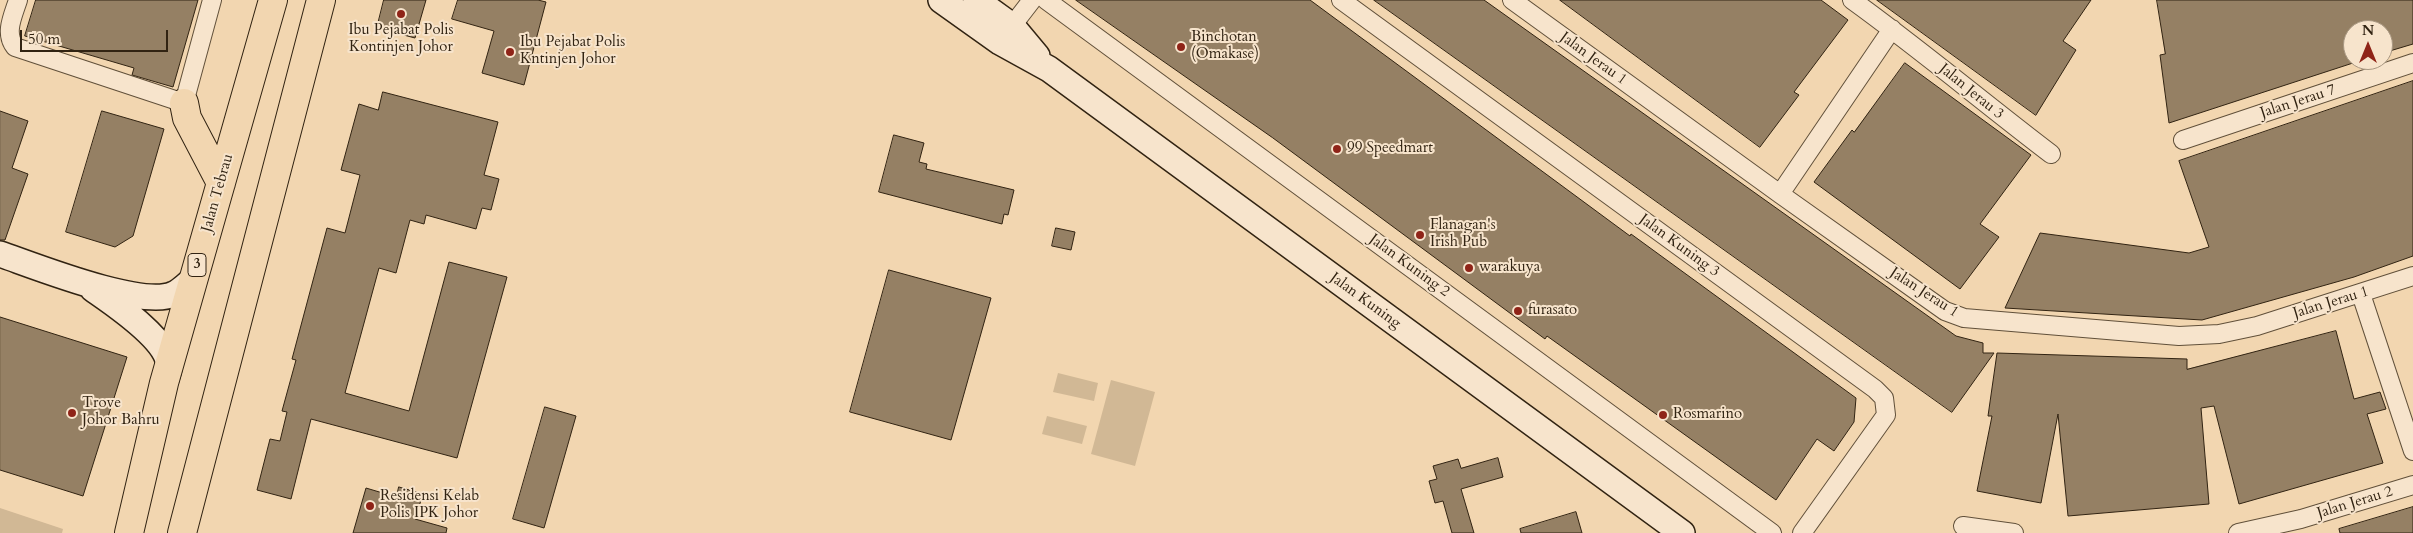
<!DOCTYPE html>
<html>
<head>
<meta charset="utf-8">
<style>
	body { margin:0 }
	#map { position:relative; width:2413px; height:533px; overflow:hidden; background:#f2d6b0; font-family:Cardo,serif }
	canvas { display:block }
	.north { position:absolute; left:2343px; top:20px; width:50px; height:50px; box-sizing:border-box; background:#f7e4cc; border:1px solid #a89782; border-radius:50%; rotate:0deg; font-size:14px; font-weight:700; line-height:20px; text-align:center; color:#312312 }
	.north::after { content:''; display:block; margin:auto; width:18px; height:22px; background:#8f2418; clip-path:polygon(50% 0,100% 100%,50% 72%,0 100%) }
	.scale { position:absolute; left:20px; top:30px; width:148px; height:22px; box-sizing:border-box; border:2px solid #312312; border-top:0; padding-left:6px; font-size:15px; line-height:18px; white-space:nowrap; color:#312312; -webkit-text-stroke:4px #f7e4cc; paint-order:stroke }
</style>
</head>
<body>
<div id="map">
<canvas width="2413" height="533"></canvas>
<div class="north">N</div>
<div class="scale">50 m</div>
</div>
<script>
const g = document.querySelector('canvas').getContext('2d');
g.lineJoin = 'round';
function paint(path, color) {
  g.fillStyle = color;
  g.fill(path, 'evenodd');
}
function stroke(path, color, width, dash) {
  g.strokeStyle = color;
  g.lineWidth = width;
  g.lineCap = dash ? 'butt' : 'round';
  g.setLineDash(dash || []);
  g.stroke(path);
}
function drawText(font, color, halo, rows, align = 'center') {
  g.font = font + ' Cardo,serif';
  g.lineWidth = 4;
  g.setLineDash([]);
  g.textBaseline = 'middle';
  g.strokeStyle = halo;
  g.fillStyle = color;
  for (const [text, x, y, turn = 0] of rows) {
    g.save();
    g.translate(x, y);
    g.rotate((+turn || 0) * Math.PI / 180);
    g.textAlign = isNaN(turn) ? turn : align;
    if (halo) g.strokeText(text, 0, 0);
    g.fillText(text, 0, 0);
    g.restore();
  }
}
paint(new Path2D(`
	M1058 373 1098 383 1094 401 1053 392Z
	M1111 380 1155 392 1135 466 1091 454Z
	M1047 416 1087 426 1082 444 1042 434Z
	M0 508 63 529 62 533H0Z`), '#d1b895');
const building = new Path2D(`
	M36 0H198L173 87 132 75 134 68 25 36Z
	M384 0H426L415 38 377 28Z
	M458 0H538L546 2 524 85 482 73 494 31 452 19Z
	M1076 0H1310L1630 236 1631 234 1856 398 1854 422 1834 451 1817 439 1776 500 1547 336 1545 339 1273 138Z
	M1374 0H1484L1956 336 1983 343V353H1994L1952 412Z
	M1560 0H1821L1848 20 1794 92 1799 95 1760 147Z
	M1877 0H2091L2063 41 2076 50 2036 115Z
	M2157 0H2413V44L2383 53V30H2353V63L2169 123 2160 55 2165 54Z
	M1905 63 2031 155 1980 224 1999 237 1960 289 1814 182 1852 130 1854 132Z
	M2413 81V256L2354 277 2202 320 2005 308 2040 233 2189 253 2209 247 2179 161Z
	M383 92 498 122 484 175 499 179 491 210 482 208 476 229 426 215 424 224 410 220 396 273 379 268 345 393 409 411 449 262 507 277 457 458 311 419 291 499 257 490 270 439 280 441 287 412 282 411 296 360 292 359 327 228 345 233 360 175 341 170 359 104 378 110Z
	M0 111 28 121 12 168 28 174 5 240H0Z
	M102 111 164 129 133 236 115 247 66 232Z
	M894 135 924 143 919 162 927 164 926 169 1014 190 1008 215 1004 214 1002 224 879 192Z
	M1056 228 1075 232 1071 250 1052 246Z
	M889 270 991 298 951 440 850 412Z
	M0 317 127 357 83 496 0 470Z
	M2336 331 2354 399 2380 392 2386 409 2367 414 2383 463 2239 504 2214 406 2201 408 2209 504 2068 516 2058 414 2041 503 1977 491 1992 416H1988L1997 353 2187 359V369Z
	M545 407 576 416 544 528 513 519Z
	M1498 458 1503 477 1461 489 1474 533H1452L1443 501 1435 503 1429 481 1437 479 1433 466 1458 459 1461 468Z
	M399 487 423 494 415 519 447 528 446 533H353L366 488 396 497Z
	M2413 507V533H2340L2339 529Z
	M1576 512 1582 533H1521L1520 529Z`);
paint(building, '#958064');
stroke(building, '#312312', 1);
const street = new Path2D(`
	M18 0C13 16 4 33 15 47L184 103 212 0
	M1046 0 1772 533
	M1341 0 1875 389 1884 398 1886 415 1802 533
	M1512 0 1780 194 1945 311 1964 318 2179 336 2219 334 2257 326 2413 276
	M1852 0C1920 49 1984 103 2051 154
	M1005 35 1032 0
	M2183 140 2413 63
	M1780 194 1892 29
	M2361 294 2413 451
	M1963 526 2014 533
	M2238 533 2301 519 2413 485`);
const secondary = new Path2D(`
	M941 0 1000 42 1049 69 1682 533
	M976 0 1012 26 1037 56
	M0 254C35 266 142 309 174 294 181 291 187 284 193 280
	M93 289C113 303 168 339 169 366 169 370 167 374 166 378`);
const highway = new Path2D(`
	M184 103 187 118 221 183
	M129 533 164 383 273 0
	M182 533 321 0`);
stroke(street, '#61503a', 20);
stroke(secondary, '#312312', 28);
stroke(highway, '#312312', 30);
stroke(street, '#f7e4cc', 18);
stroke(secondary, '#f7e4cc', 25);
stroke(highway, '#f2d6b0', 28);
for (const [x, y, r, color] of [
	[401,14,5,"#8f2418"],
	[1181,47,5,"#8f2418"],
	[510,52,5,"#8f2418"],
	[1337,149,5,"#8f2418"],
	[1420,235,5,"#8f2418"],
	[1469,268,5,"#8f2418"],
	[1518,311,5,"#8f2418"],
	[72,413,5,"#8f2418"],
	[1663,415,5,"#8f2418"],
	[370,506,5,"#8f2418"]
]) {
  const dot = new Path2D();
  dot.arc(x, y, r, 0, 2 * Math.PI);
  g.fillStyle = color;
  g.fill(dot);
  stroke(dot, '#f7e4cc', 2);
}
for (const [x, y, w] of [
	[197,265,18]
]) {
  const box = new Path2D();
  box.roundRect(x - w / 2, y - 11.5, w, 23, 4);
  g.fillStyle = '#f7e4cc';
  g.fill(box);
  stroke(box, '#312312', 1);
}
drawText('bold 14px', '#312312', null, [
	["3",197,265]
]);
drawText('15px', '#312312', '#f7e4cc', [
	["Ibu Pejabat Polis",401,31,"center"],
	["Kontinjen Johor",401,48,"center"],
	["Binchotan",1191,38],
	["(Omakase)",1191,55],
	["Ibu Pejabat Polis",520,43],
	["Kntinjen Johor",520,60],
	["99 Speedmart",1347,149],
	["Flanagan's",1430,226],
	["Irish Pub",1430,243],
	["warakuya",1479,268],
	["furasato",1528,311],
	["Trove",82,404],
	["Johor Bahru",82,421],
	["Rosmarino",1673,415],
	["Residensi Kelab",380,497],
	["Polis IPK Johor",380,514]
], 'left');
drawText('15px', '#312312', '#f7e4cc', [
	["Jalan Jerau 1",1593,59,36],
	["Jalan Jerau 3",1971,92,39],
	["Jalan Jerau 7",2298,102,-18],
	["Jalan Tebrau",218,193,-74],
	["Jalan Kuning 3",1679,246,36],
	["Jalan Kuning 2",1409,266,36],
	["Jalan Jerau 1",1924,293,33],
	["Jalan Kuning",1365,301,36],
	["Jalan Jerau 1",2331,303,-17],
	["Jalan Jerau 2",2355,503,-17]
]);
</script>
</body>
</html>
